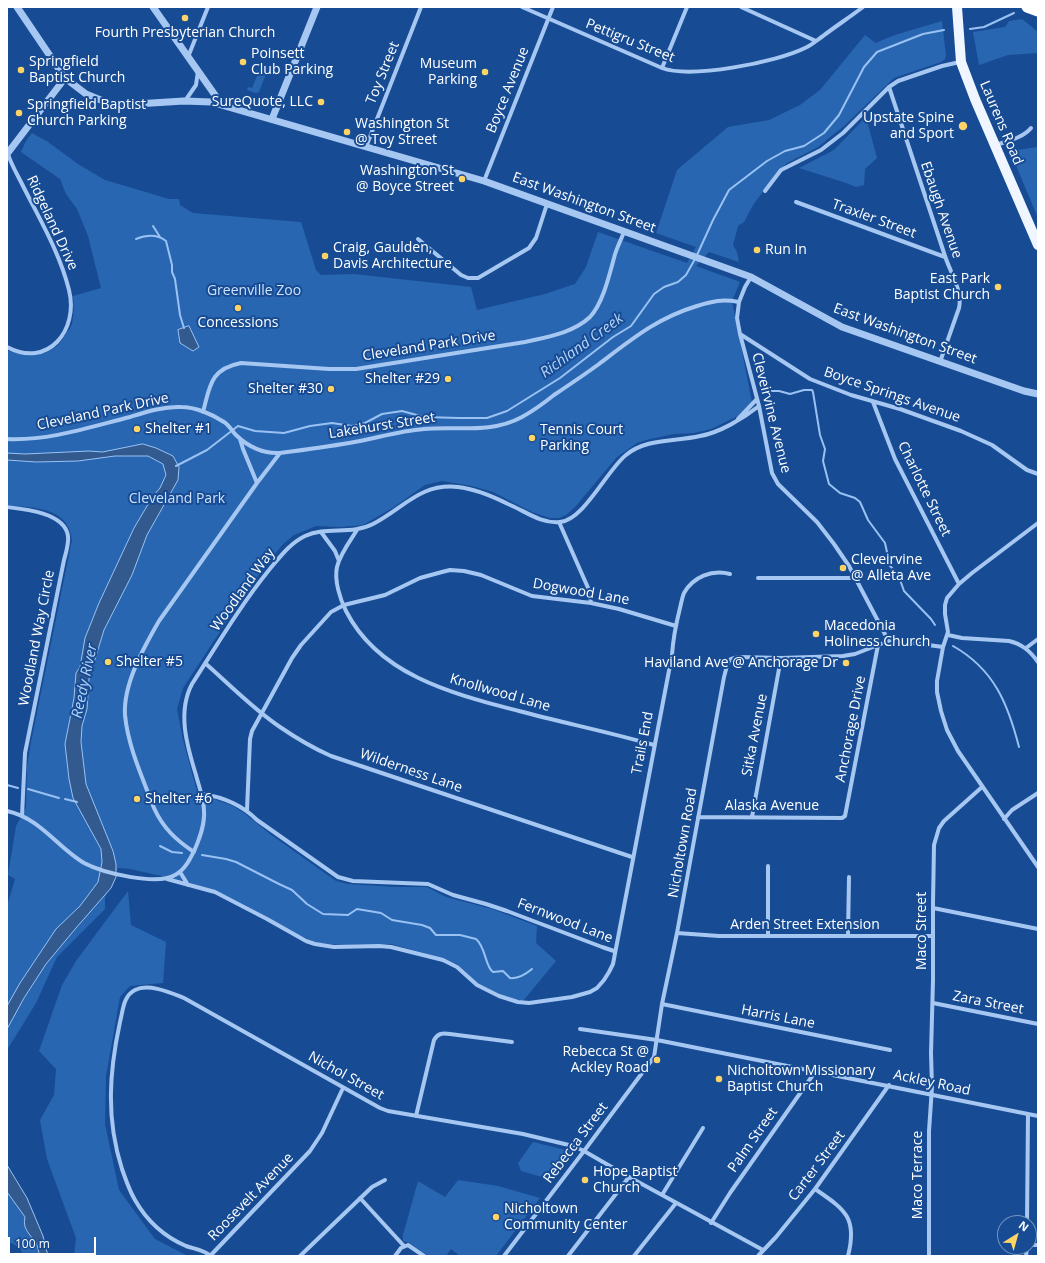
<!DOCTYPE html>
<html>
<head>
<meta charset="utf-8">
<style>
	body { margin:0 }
	#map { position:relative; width:1045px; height:1263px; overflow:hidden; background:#174c94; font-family:"Open Sans",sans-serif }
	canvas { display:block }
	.frame { position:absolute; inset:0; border:8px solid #fff; pointer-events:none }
	.north { position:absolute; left:997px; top:1215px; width:40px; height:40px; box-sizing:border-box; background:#174c94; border:1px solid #7494bf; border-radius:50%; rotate:37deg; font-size:11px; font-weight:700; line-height:16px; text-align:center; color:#fff }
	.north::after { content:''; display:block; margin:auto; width:14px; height:18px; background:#ffd466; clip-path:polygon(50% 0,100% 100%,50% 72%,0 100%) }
	.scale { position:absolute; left:8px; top:1237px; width:88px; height:18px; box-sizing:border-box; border:2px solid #fff; border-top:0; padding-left:5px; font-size:12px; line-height:14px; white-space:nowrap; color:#fff; -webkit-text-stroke:3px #174c94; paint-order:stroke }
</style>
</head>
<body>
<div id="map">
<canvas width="1045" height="1263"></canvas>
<div class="frame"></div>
<div class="north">N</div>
<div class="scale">100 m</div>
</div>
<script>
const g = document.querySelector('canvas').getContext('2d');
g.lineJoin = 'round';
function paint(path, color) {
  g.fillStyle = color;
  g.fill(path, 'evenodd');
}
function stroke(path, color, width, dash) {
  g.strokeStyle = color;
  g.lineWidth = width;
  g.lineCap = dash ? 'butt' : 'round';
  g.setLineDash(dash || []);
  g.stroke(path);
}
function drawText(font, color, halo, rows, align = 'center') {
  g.font = font + ' "Open Sans",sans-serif';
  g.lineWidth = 4;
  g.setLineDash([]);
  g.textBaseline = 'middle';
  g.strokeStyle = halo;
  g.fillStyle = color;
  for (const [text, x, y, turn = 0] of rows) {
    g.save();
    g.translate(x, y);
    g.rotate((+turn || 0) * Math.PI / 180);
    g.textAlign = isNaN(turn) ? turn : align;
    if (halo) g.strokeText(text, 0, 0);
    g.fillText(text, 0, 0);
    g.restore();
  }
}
paint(new Path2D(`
	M1022 19 1038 32V53L1008 55 979 65 973 32 1005 27 1009 21Z
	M942 21 946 56 945 59 941 62 894 78 844 126 829 138 818 147 787 163 779 170 753 205 744 222 738 226 733 245 737 252 739 262 709 252 696 266 740 282 732 301 752 402 738 416 711 429 694 433 674 434 646 440 637 443 617 457 575 507 566 515 559 518H550L532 512 493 492 472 486 442 481 425 485 394 507 363 525 341 527 316 526 294 535 282 545 250 586 183 688 177 709 183 740 198 795 214 799 233 806 244 813 270 834 336 881 348 884 395 887H427L446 897 492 909 537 926 536 943 556 961 523 1001 501 995 480 986 457 964 445 959 391 944 345 945 318 943 294 933 269 918 233 899 214 891 184 881 130 869 118 868 105 898V909L57 957 36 1003 7 1050V906L15 879 8 875 16 826 26 808 27 767 31 742 72 540C68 506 33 508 7 505V350C29 359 53 358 66 334 68 331 71 327 72 324 74 314 74 305 73 296L101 288 88 236 77 209 66 194 60 179 21 152 26 141 32 133 48 142 78 164 105 180 169 199H179L180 205 193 213 301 222 316 270 321 275 354 274 471 287 477 310 545 294 575 284 586 267 598 232 687 263 696 247 656 233 677 170 728 127 769 120 800 105 820 90 865 35 876 43C896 33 920 28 942 21Z
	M256 70 266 74 259 92 256 93 247 90 248 87 252 88 258 74 255 72Z
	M866 117 877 158 865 169 864 185 856 187 846 183 799 168 834 150Z
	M1038 147V218L1010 151Z
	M128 891 131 925 166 942 163 983 130 986 120 997 106 1076 105 1124 119 1190 155 1239 188 1256H74L76 1238 47 1159 40 1120 54 1095 56 1069 39 1051 62 985 76 961Z
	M533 1142 574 1152 553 1180 521 1171 518 1163Z
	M458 1180 498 1186 540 1198 496 1256H460L451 1249 446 1256H428L410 1243 403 1241V1235L418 1181 445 1197Z
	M7 1192 25 1217C22 1228 31 1235 36 1243 38 1247 39 1252 39 1256H24L19 1247 7 1241Z`), '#2966b2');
const water = new Path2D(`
	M189 326 199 347 193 351 180 343 178 330Z
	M143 444 156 448 173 456 179 467 178 480 147 535 132 575 104 630 89 679 87 709 82 726 81 742 86 784 113 851 116 864V877L111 888 76 928 46 964 24 998 7 1029V1006L20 983 56 929 80 906 98 882 102 862 101 849 73 798 69 779 65 744 74 698 76 673 80 667 85 638 99 603 134 528 153 496 160 488 166 475 163 464 148 456H115L78 461 36 462 7 460V453L25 454 89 451 102 452Z
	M7 1165 27 1198 43 1236 48 1256H39C39 1252 38 1247 36 1243 30 1234 22 1229 25 1217L7 1192Z`);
paint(water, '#325a8e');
stroke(water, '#99c2f3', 1);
stroke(new Path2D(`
	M970 29 984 27 1014 13
	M153 226 160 237
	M136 239C146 235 157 234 166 241L172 265V272L175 279 180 315 184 328
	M697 255 713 220 729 190 767 161 785 151 804 146 824 133 839 115 864 67 877 52 923 34 944 30
	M763 391H779L790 394 804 390H812L813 392 820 435 825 449 823 461 829 484 840 493 855 498 860 502 868 520 885 543 890 566 898 574 904 591 931 619 935 625
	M176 466 207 450 238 426 255 431 284 433 310 426 332 423 352 426 365 423 382 414 402 411 424 417 459 418H487L507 411 560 378 613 337 631 326 654 294 664 287 678 282 686 275 695 259
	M953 646C994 669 1008 704 1019 747
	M7 785 18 788
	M28 789 59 798
	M65 799 77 802
	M160 846 172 852 182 853
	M202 855 226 859 236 862 279 884 292 890 307 904 323 914 348 915 357 909 381 913 392 920 422 925 430 928 436 935H460L476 939C486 947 485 967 493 972L503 971 510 978C518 979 526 974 532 969`), '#99c2f3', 2);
stroke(new Path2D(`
	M522 7 662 68C691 79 777 62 805 48 812 45 817 40 823 36 836 26 850 17 863 7
	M741 7 816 41
	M188 57 208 7
	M662 68 687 7
	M889 87C908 143 926 200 945 256 950 272 963 291 959 308L940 362
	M185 101 196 85 198 71
	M996 145C1007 141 1023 138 1031 128
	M366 147 421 7
	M484 181 553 7
	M765 191 781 170 821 150 843 133 889 87 898 81 942 66 960 62
	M796 202 945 257
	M418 239 461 275 468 278H478L529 248 536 238 547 204
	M751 277 745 287 739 302 737 318 740 334 759 406 772 473 778 484 817 522 834 544 849 566 888 640
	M740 334 810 379 851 395 900 409 961 431 992 445 1027 470 1038 474
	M7 347C48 369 79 330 69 290 60 253 39 218 22 184 17 174 11 164 8 154
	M873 402 895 459 959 584
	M203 412C210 386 210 369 241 363L329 369H356L525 342C547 337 573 333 590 317 603 303 609 276 614 258 616 249 621 240 624 232
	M738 419 757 399
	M7 439C49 441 90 427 130 417 146 412 164 406 181 407 195 407 212 414 224 422 229 425 232 431 236 435 248 447 264 454 280 453
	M240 439 243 449 257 483
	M7 507C25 509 65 513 68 536 69 543 66 553 64 560L25 753 22 816
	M559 522 589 590 591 603
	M1038 523 972 573 959 584 947 598 945 605V614L948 632 943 647 937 681V692L941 711 947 730 958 751 1038 867
	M357 530C350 541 340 554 337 567 334 580 340 599 346 611 379 676 454 694 519 711 564 723 609 732 654 745
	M321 532 335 551 339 561
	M758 578H855
	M948 635 962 638 1009 641C1022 644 1030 651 1038 662
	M1026 648 1038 639
	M205 663C230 685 253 709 280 727 296 738 313 748 331 756L632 857
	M202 794C223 797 242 805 257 820L338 877 353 881 428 884 453 895 486 904 507 911 602 947 614 951
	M247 810 250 739 252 731 292 658 301 645 331 612 344 605 385 595 420 578 442 572 450 570 464 571 481 575 532 596 591 603 619 609 676 626
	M7 811C40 818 57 847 84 863 103 873 157 886 175 875 185 870 190 859 195 849 200 837 205 824 204 811 204 799 199 787 196 775 187 746 177 712 192 684 217 645 240 606 269 570 280 557 289 544 305 536 326 526 352 535 373 524 404 508 420 483 458 487 476 489 492 496 508 504 525 511 541 524 560 522 584 520 607 470 626 455 646 438 675 442 700 436 719 433 744 418 759 406
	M698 817 842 818 845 816 878 645
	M752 817 781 658
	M1004 819 1012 810 1038 793
	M194 852C176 840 163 828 154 808 143 779 128 747 125 715 123 684 144 647 159 621L257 483 280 453C303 450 326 447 349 443 374 439 398 431 424 429 456 426 491 434 522 417 533 411 544 403 554 395 569 385 584 375 599 364 632 339 657 318 697 306 713 301 722 299 739 302
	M180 872 188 885
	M167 879 215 892 267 919 306 941 315 944 334 947 379 946 391 947 443 960 457 967 477 985 499 996 518 1002 529 1003 572 997 590 992 597 988 604 980 609 972 613 964 672 655C673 639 676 624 680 608 681 604 682 598 684 593 693 577 712 569 730 574
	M933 908 1038 929
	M677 933 719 936H933
	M848 935 849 877
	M768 936V866
	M933 1003 1038 1024
	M662 1004 890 1050
	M580 1029 657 1040 1038 1116
	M416 1116 434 1040C438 1033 442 1033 450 1034L512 1042
	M815 1189C844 1209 858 1217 848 1256
	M662 1195 703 1128
	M360 1198 404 1246
	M711 1223 730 1193 815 1072
	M1027 1223 1028 1114
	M1029 1245H1038
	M211 1255 310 1151 322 1133 343 1088
	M211 1256C204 1250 195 1249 186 1246 165 1237 147 1221 135 1200 129 1190 126 1180 122 1169 106 1119 109 1073 120 1022 123 1011 123 996 135 990 149 983 171 993 184 998L380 1108 388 1111 523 1134 573 1146 584 1151 629 1177 763 1250
	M300 1256 372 1187 385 1180
	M395 1256 401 1248 408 1245 424 1256
	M504 1256 584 1151 654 1057 662 1004 677 933 724 677 728 662 731 659 739 657 781 658 843 656 855 654 891 640 943 647
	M568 1256 629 1177
	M634 1256 676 1203
	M758 1256 776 1237 815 1189 889 1085
	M929 1256V1131L932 1087 931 1053 933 980V903L934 845 939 828 944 821 982 787
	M1026 1256 1027 1247`), '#a6c7f1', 4);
stroke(new Path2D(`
	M17 7 65 78 86 94 108 103 120 105 184 101 211 102 484 181 751 277 842 327 1024 391 1038 394
	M153 7 222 105
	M272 119 317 7
	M7 154 65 78`), '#a6c7f1', 7);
stroke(new Path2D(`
	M957 7 961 62 975 99 1038 245`), '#f0f6ff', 10);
stroke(new Path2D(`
	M1027 7 1038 11`), '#fff', 11);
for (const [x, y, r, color] of [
	[185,18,4,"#ffd466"],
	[243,62,4,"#ffd466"],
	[21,70,4,"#ffd466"],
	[485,72,4,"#ffd466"],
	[321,102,4,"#ffd466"],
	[19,113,4,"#ffd466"],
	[963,126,5,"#ffd466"],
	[347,132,4,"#ffd466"],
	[462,179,4,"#ffd466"],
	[757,250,4,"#ffd466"],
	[325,256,4,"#ffd466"],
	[998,287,4,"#ffd466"],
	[238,308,4,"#ffd466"],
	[448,379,4,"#ffd466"],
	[331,389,4,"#ffd466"],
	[137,429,4,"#ffd466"],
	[532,438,4,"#ffd466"],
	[843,568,4,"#ffd466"],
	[816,634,4,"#ffd466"],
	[108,662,4,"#ffd466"],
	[846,663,4,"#ffd466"],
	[137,799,4,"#ffd466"],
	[657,1060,4,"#ffd466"],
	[719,1079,4,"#ffd466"],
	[585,1180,4,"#ffd466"],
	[496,1217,4,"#ffd466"]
]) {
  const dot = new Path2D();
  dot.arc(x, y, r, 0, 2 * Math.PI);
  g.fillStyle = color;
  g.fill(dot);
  stroke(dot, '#174c94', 1.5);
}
drawText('14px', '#fff', '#174c94', [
	["Fourth Presbyterian Church",185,33,"center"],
	["Poinsett",251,54],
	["Club Parking",251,70],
	["Springfield",29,62],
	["Baptist Church",29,78],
	["Museum",477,64,"right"],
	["Parking",477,80,"right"],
	["SureQuote, LLC",313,102,"right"],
	["Springfield Baptist",27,105],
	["Church Parking",27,121],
	["Upstate Spine",954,118,"right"],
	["and Sport",954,134,"right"],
	["Washington St",355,124],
	["@ Toy Street",355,140],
	["Washington St",454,171,"right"],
	["@ Boyce Street",454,187,"right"],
	["Craig, Gaulden,",333,248],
	["Davis Architecture",333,264],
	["Run In",765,250],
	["East Park",990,279,"right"],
	["Baptist Church",990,295,"right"],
	["Concessions",238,323,"center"],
	["Shelter #29",440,379,"right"],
	["Shelter #30",323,389,"right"],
	["Shelter #1",145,429],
	["Tennis Court",540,430],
	["Parking",540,446],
	["Cleveirvine",851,560],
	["@ Alleta Ave",851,576],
	["Macedonia",824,626],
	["Holiness Church",824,642],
	["Shelter #5",116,662],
	["Haviland Ave @ Anchorage Dr",838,663,"right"],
	["Shelter #6",145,799],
	["Rebecca St @",649,1052,"right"],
	["Ackley Road",649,1068,"right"],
	["Nicholtown Missionary",727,1071],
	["Baptist Church",727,1087],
	["Hope Baptist",593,1172],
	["Church",593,1188],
	["Nicholtown",504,1209],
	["Community Center",504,1225]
], 'left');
drawText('14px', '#fff', '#174c94', [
	["Pettigru Street",630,41,22],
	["Toy Street",383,73,-68],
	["Boyce Avenue",508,90,-68],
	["Laurens Road",1001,123,67],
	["East Washington Street",584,203,20],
	["Ebaugh Avenue",941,210,71],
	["Traxler Street",874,219,20],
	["Ridgeland Drive",52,223,65],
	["East Washington Street",905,334,20],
	["Cleveland Park Drive",429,346,-9],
	["Boyce Springs Avenue",892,395,19],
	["Cleveland Park Drive",103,412,-12],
	["Cleveirvine Avenue",771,413,76],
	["Lakehurst Street",382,426,-9],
	["Charlotte Street",924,489,64],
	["Woodland Way",243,590,-54],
	["Dogwood Lane",581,592,10],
	["Woodland Way Circle",37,638,-79],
	["Knollwood Lane",500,693,16],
	["Anchorage Drive",851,729,-79],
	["Sitka Avenue",755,735,-79],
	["Trails End",643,743,-79],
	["Wilderness Lane",411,771,19],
	["Alaska Avenue",772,806],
	["Nicholtown Road",683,843,-80],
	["Fernwood Lane",565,921,21],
	["Arden Street Extension",805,925],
	["Maco Street",922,931,-90],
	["Zara Street",988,1003,11],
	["Harris Lane",778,1017,11],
	["Nichol Street",346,1076,29],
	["Ackley Road",932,1083,12],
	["Palm Street",753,1140,-55],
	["Rebecca Street",576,1143,-53],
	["Carter Street",817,1166,-53],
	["Maco Terrace",918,1175,-90],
	["Roosevelt Avenue",251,1197,-46]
]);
drawText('14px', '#cde2fc', '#174c94', [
	["Greenville Zoo",254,291],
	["Cleveland Park",177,499]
]);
drawText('italic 15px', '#b3d2f7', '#174c94', [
	["Richland Creek",582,346,-36],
	["Reedy River",85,681,-78]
]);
</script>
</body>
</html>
